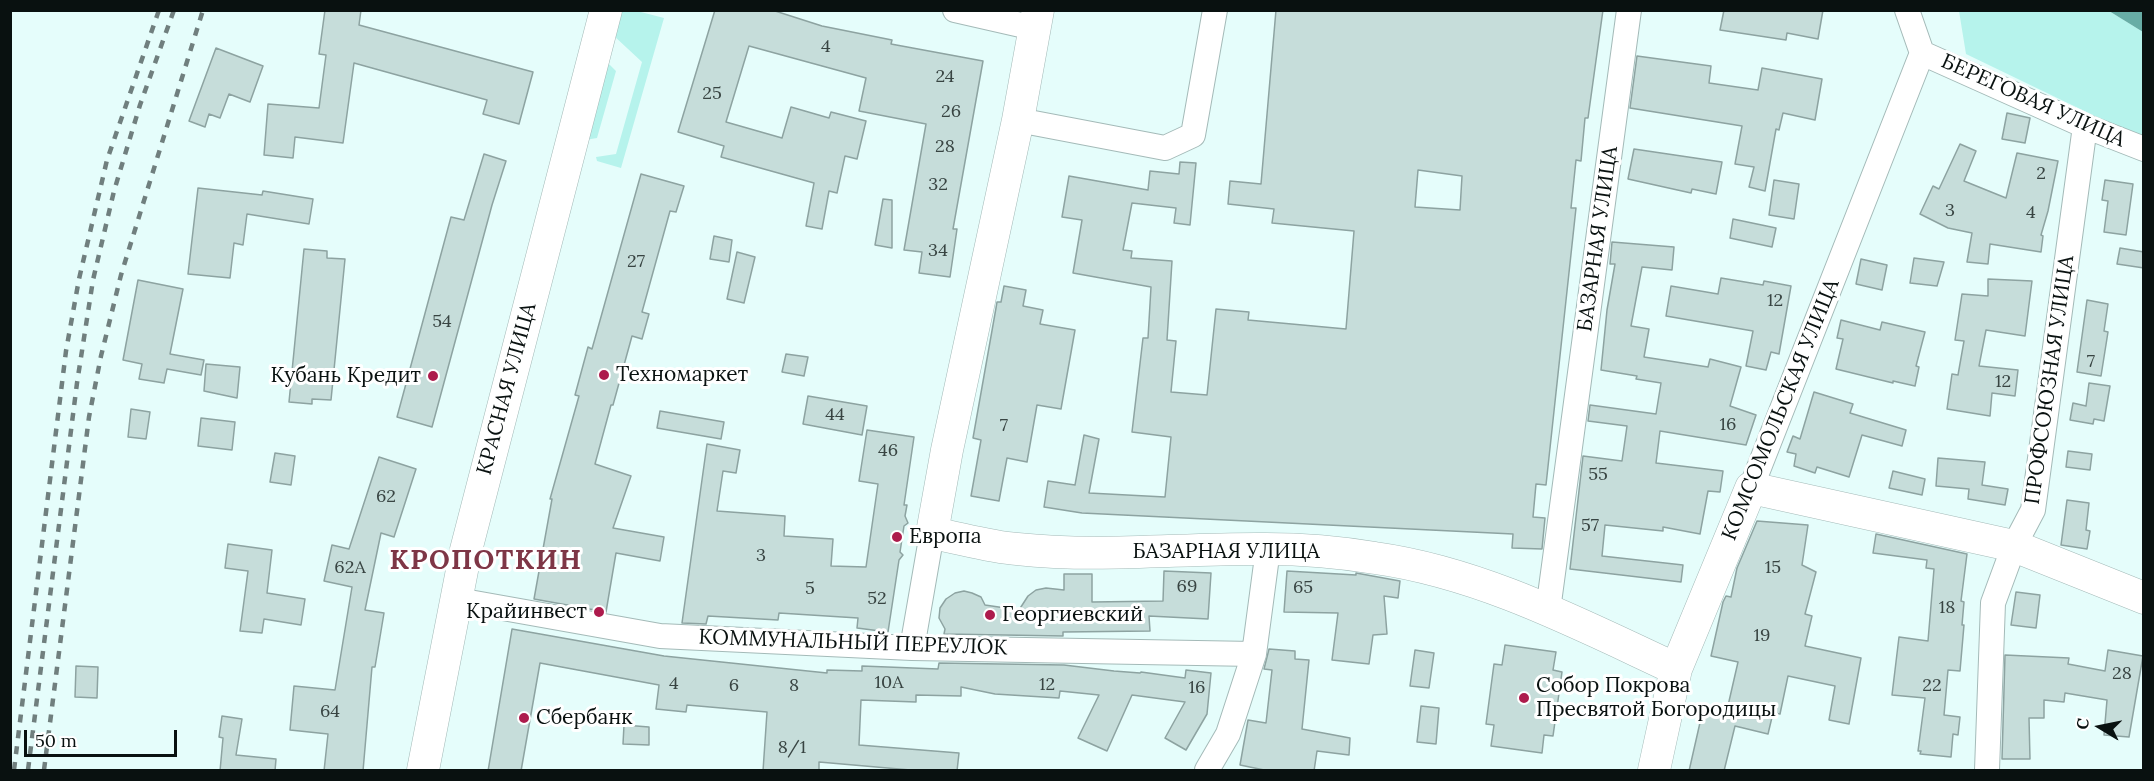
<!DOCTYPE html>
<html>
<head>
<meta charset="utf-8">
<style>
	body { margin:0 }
	#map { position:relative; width:2154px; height:781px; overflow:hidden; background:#e5fdfb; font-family:Lora,serif }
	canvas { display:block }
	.frame { position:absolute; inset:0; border:12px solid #091110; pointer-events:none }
	.north { position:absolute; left:2070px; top:697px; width:60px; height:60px; -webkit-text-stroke:4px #fff; paint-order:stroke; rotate:280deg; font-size:16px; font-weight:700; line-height:24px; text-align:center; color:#091110 }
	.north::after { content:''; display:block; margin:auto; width:21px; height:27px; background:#091110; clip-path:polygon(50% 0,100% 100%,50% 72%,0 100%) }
	.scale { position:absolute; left:24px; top:730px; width:153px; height:27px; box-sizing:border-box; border:3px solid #091110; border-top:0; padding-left:8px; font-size:18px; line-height:21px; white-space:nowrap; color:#091110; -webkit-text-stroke:4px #fff; paint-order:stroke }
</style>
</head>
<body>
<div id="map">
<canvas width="2154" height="781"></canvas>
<div class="frame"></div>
<div class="north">С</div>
<div class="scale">50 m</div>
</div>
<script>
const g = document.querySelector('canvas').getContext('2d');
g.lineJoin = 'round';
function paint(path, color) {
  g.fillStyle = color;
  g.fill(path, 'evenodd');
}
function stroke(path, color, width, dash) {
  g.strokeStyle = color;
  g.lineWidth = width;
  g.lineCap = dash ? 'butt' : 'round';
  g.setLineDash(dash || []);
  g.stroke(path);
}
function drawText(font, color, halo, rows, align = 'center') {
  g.font = font + ' Lora,serif';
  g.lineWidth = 6;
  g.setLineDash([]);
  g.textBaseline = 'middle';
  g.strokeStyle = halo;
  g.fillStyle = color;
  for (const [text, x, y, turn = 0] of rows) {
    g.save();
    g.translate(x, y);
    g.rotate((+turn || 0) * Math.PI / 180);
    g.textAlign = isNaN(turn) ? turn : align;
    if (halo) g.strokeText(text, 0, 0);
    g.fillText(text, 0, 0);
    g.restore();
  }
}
paint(new Path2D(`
	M619 11H637L664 18 621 168 597 161 596 157 616 154 642 62 613 35Z
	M1959 11H2109L2143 32V137L2134 135 1966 54Z
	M606 61 616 71 597 138 585 140Z`), '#b6f3ec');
paint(new Path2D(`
	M2109 11H2143V32Z`), '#68ada6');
const building = new Path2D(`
	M325 10H361L359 25 533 72 519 124 483 114 487 100 354 63 343 143 295 137 293 158 264 155 268 104 319 108 326 55 319 54Z
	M715 10H772L822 26 892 40 891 44 983 61 953 229H957L950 277 919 273 922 252 904 250 926 124 859 111 866 78 749 46 726 122 782 138 791 107 829 118 831 112 866 121 857 159 845 156 837 193 829 191 822 229 806 226 814 183 721 157 724 146 678 132Z
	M1276 10H1603L1588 118H1585L1581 161 1576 160 1571 208H1576L1546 485 1536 484 1533 517 1545 518 1542 549 1512 548 1513 534 1082 513 1044 507 1048 481 1075 485 1084 435 1099 439 1089 493 1165 497 1171 437 1132 432 1143 338H1148L1151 287 1073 273 1082 220 1062 217 1069 176 1148 190 1150 171 1179 174 1180 162 1196 163 1190 225 1174 223 1176 208 1132 203 1123 250 1132 251 1131 258 1172 261 1167 340 1176 341 1171 392 1207 395 1216 309 1249 312 1248 320 1346 329 1354 231 1272 223 1274 209 1228 204 1230 181 1261 184ZM1418 170 1462 176 1460 210 1415 207Z
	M1724 10H1823L1818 39 1787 33 1786 40 1720 30Z
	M216 48 263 66 250 102 229 94 220 118 209 114 205 127 189 121Z
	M1637 56 1711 66 1709 83 1758 90 1762 68 1822 79 1815 120 1783 113 1779 130 1776 129 1765 191 1749 187 1754 167 1735 164 1742 126 1630 108Z
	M2007 113 2030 118 2025 143 2002 139Z
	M1960 144 1976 151 1964 181 2006 198 2017 153 2058 161 2048 211 2041 235 2043 236 2041 252 1990 244 1988 264 1967 262 1972 233 1948 228 1920 214 1933 186 1939 189Z
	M1634 149 1722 162 1716 194 1692 189 1691 193 1628 179Z
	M484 154 506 161 492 205 432 427 397 417 451 217 464 220Z
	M641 174 684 186 676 212 670 211 642 312 649 314 642 339 632 336 613 405H611L595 464 631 476 613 528 664 537 660 561 616 553 606 612 534 599 552 499H550L579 396 575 395 588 347 592 349Z
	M1774 180 1799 184 1794 219 1769 215Z
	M2105 180 2133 184 2126 235 2104 232 2108 201 2102 200Z
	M198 188 262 195 263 191 313 199 309 224 247 214 243 245 234 243 230 278 188 274Z
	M883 199 892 200V248L875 245Z
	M1733 219 1776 228 1772 247 1730 238Z
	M714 236 732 240 729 262 710 259Z
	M1612 242 1674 247 1672 270 1642 267 1631 326 1649 329 1644 357 1708 367 1710 359 1741 367 1730 406 1756 415 1746 445 1660 431 1656 463 1723 471 1720 492 1708 491 1700 534 1663 527V531L1605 525 1602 556 1683 565 1681 582 1570 569 1583 456 1622 461 1627 426 1588 421 1590 405 1656 414 1661 383 1636 379 1637 376 1601 370 1607 310 1615 264H1610Z
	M2120 248 2144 252V268L2117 264Z
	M304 249 327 251V258L345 259 331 400 312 399V404L289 402Z
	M737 252 755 257 744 303 727 299Z
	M1914 258 1944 262 1937 286 1910 283Z
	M1861 259 1887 265 1882 290 1856 284Z
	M1721 278 1763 285 1764 281 1791 286 1779 354 1771 352 1766 370 1746 366 1753 331 1666 316 1671 286 1718 294Z
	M1988 279 2032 281 2025 336 1986 330 1979 366 2018 370 2015 396 1992 393 1990 416 1947 409 1952 374 1958 375 1964 341 1955 340 1962 294 1988 296Z
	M138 280 183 289 170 354 204 360 201 375 167 369 164 383 139 379 142 364 123 360Z
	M1004 286 1026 290 1023 306 1043 310 1040 324 1075 330 1061 409 1037 405 1027 462 1007 458 999 501 971 496 981 440 973 438 996 308 997 302H1001Z
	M2087 300 2108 304 2104 331 2108 332 2101 376 2077 372Z
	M1841 320 1880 330 1882 322 1925 332 1916 366 1919 367 1915 386 1893 381V383L1836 369 1843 339 1837 338Z
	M786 354 808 357 804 376 782 372Z
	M206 364 240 367 237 398 204 391Z
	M2089 383 2110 386 2104 421 2094 419 2093 424 2070 420 2073 403 2086 406Z
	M1814 392 1853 404 1850 413 1906 430 1902 446 1862 435 1849 477 1817 467 1815 473 1794 466 1796 454 1787 452 1793 436 1800 439Z
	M808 396 867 406 862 435 803 424Z
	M131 409 150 412 146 439 128 437Z
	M660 411 724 422 721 439 657 428Z
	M201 418 235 422 232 450 198 446Z
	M867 430 914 437 904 505H907L905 516 908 523 904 526 900 552 903 555 899 560 888 632 857 628 858 618 779 613 778 620 708 616 706 624 682 623 707 444 740 450 736 473 723 471 717 511 785 516 784 536 833 539 831 566 866 567 878 484 859 481Z
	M2068 451 2092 454 2090 470 2066 467Z
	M275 453 295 456 291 485 270 482Z
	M379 457 416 469 394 537 381 533 365 610 384 613 375 667H372L363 771H324L328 734 290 730 294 686 335 690 352 587 324 581 332 545 349 549Z
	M1938 458 1985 462 1982 485 2008 489 2005 505 1968 499 1969 489 1936 486Z
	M1893 471 1925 479 1922 495 1889 488Z
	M2067 500 2089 503 2086 530 2090 531 2087 549 2061 545Z
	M1757 521 1808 525 1802 565 1816 572 1805 614 1812 616 1805 646 1861 658 1849 724 1829 720 1835 686 1788 676 1780 714 1773 713 1768 734 1735 726 1724 771H1689L1704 705 1727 710 1738 662 1711 656 1723 602 1726 596 1731 597 1737 568Z
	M1876 534 1967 554 1961 601 1964 602 1962 625H1964L1960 671 1948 670 1944 715 1960 717 1958 735 1953 734 1951 757 1920 754 1921 751H1918L1925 698 1892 695 1899 637 1928 641 1934 569 1926 568 1927 560 1873 553Z
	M228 544 272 550 267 593 305 599 301 625 264 619 262 633 240 631 248 571 225 568Z
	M1164 571 1211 573 1208 619 1149 616 1150 631 1063 632V636L944 634 945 629 939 618 940 608 946 599 955 593 964 591 972 593 981 597 985 605 1019 610 1028 596 1036 590 1046 588 1064 590V574H1092V602L1163 601Z
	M1287 571 1356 575V573L1400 581 1398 598 1384 596 1387 634 1373 635 1369 664 1332 660 1338 613 1284 612Z
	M2016 592 2040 595 2036 628 2011 625Z
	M512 629 664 656 827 673V670L862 671V666L938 669 939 663 1064 665 1114 671 1140 673 1141 672 1185 678 1186 670 1211 673 1207 714 1186 750 1165 738 1185 702 1132 695 1107 751 1078 738 1099 695 1060 691 1059 698 995 694 961 687V696L916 695V702L861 700 859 745 959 753 957 771H922L819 762V771H763L767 712 687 705 686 712 656 709 659 685 540 663 521 771H488Z
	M1505 645 1556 652 1553 670 1562 672 1553 736 1544 735 1542 753 1491 746 1494 725 1486 724 1494 664 1502 665Z
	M1269 649 1295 651V659L1309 660 1302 729 1350 738 1349 755 1317 751 1314 771H1269L1240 765 1248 720 1266 723 1272 670 1264 669Z
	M1415 650 1434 653 1429 688 1410 686Z
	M2108 650 2143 656 2129 737 2104 735 2107 700 2065 693 2064 702 2044 700V718H2029L2030 759H2002L2005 655 2069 658 2068 664 2105 671Z
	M76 666 98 667 97 698 75 697Z
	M1421 706 1439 708 1436 744 1417 742Z
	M222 716 242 719 236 755 276 759 275 771H220L223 738 219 737Z
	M624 725 649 727V745L623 744Z`);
paint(building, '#c6ddda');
stroke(building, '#8da3a1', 1.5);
const minor = new Path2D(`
	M955 10 1034 28
	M1907 10 1922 53
	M1922 53 2085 126 2144 149
	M1018 120 1165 148 1193 135 1215 10
	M1751 488 1922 53
	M456 598 469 602 660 636 912 648 1254 654
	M1548 610 1629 10
	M912 648 932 533
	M1207 770 1228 734 1254 654 1268 549
	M1987 770 1993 603 2014 546 2033 510 2085 126`);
const major = new Path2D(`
	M1038 10 1018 120 947 450 932 533C960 538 989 547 1017 549 1100 558 1183 548 1266 549 1302 549 1339 552 1375 558 1482 573 1579 624 1676 669
	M423 770 466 550 606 10
	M1654 770 1676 669 1751 488 2014 546 2144 598`);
stroke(minor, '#a4bab8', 26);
stroke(major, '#a4bab8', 33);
stroke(minor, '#fff', 24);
stroke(major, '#fff', 32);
stroke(new Path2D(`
	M14 770 66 351 79 279 107 160 159 10
	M28 770 77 383 93 280 114 191 140 105 174 10
	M44 770 89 417 101 356 121 275 203 10`), '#707f7e', 4.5, [8, 8]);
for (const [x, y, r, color] of [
	[604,375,6,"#ad1b4c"],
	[433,376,6,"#ad1b4c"],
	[897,537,6,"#ad1b4c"],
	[599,612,6,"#ad1b4c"],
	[990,615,6,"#ad1b4c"],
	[1524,698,6,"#ad1b4c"],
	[524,718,6,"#ad1b4c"]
]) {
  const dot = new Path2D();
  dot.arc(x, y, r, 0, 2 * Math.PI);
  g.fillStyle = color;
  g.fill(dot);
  stroke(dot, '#fff', 2);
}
drawText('18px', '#384442', null, [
	["4",826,47],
	["24",945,77],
	["25",712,94],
	["26",951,112],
	["28",945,147],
	["2",2041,174],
	["32",938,185],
	["3",1950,211],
	["4",2031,213],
	["34",938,251],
	["27",636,262],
	["12",1775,301],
	["54",442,322],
	["7",2091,362],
	["12",2003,382],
	["44",835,415],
	["16",1728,425],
	["7",1004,426],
	["46",888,451],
	["55",1598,475],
	["62",386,497],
	["57",1590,526],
	["3",761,556],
	["62А",350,568],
	["15",1773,568],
	["69",1187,587],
	["65",1303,588],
	["5",810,589],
	["52",877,599],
	["18",1947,608],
	["19",1762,636],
	["28",2122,674],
	["10А",889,683],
	["4",674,684],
	["12",1047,685],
	["6",734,686],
	["8",794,686],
	["22",1932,686],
	["16",1197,688],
	["64",330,712],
	["8/1",792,748]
]);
drawText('21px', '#091110', '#fff', [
	["БЕРЕГОВАЯ УЛИЦА",2033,101,24],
	["БАЗАРНАЯ УЛИЦА",1598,239,-82],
	["ПРОФСОЮЗНАЯ УЛИЦА",2050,380,-82],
	["КРАСНАЯ УЛИЦА",507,389,-75],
	["КОМСОМОЛЬСКАЯ УЛИЦА",1781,410,-68],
	["БАЗАРНАЯ УЛИЦА",1226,552],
	["КОММУНАЛЬНЫЙ ПЕРЕУЛОК",853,643,2]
]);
drawText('21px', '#091110', '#fff', [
	["Техномаркет",616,375],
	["Кубань Кредит",421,376,"right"],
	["Европа",909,537],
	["Крайинвест",587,612,"right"],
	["Георгиевский",1002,615],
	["Собор Покрова",1536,686],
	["Пресвятой Богородицы",1536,710],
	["Сбербанк",536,718]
], 'left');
g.letterSpacing = '1.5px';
drawText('bold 27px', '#7e3646', '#fff', [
	["КРОПОТКИН",486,561]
]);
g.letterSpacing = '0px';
</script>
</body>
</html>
